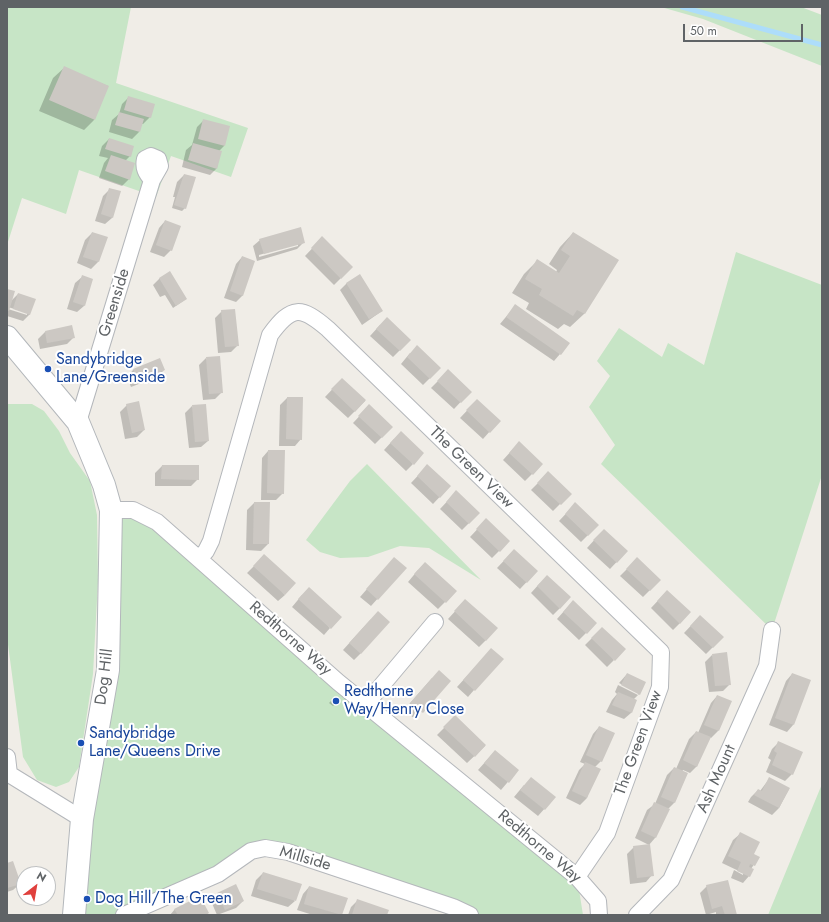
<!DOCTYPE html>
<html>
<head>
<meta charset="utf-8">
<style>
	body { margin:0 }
	#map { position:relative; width:829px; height:922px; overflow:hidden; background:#f0ede7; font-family:Jost,sans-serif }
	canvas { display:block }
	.frame { position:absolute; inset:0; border:8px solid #5f6366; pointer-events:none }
	.north { position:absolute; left:16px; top:866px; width:40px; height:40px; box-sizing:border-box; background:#fff; border:1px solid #bfc1c2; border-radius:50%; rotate:31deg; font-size:11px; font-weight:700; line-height:16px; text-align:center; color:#5f6366 }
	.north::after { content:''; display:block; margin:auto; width:14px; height:18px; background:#e0403d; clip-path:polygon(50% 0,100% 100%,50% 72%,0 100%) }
	.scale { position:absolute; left:683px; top:24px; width:120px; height:18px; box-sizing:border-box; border:2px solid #5f6366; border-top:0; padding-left:5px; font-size:12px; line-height:14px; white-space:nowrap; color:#5f6366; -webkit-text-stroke:3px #fff; paint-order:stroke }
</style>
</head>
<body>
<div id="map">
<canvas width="829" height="922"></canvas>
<div class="frame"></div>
<div class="north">N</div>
<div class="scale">50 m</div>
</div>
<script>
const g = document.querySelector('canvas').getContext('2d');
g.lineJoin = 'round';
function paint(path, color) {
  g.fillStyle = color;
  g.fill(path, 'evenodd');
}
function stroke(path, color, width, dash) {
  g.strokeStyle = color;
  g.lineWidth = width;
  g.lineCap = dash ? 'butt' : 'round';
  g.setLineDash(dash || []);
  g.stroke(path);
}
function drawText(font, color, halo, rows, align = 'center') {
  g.font = font + ' Jost,sans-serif';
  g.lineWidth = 4;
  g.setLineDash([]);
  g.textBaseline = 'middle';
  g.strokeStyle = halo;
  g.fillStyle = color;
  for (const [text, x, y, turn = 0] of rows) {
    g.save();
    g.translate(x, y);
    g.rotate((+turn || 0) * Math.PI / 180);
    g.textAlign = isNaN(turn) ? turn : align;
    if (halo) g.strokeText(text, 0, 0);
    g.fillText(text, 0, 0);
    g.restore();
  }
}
paint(new Path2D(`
	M7 7H131L116 83 248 128 231 177 171 156 156 197 79 170 66 214 22 198 7 245Z
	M661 7H801L822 15V66L703 19Z
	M736 252 822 285V475L772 630 601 464 615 445 589 407 610 376 597 361 619 328 662 357 668 343 704 365Z
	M7 404H32L44 411 59 431 70 453 90 481 97 515 98 581 93 674 79 767 69 782 56 787 37 780 23 757 7 637Z
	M367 464 481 580 429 548 400 546 368 557 340 558 320 552 306 540 350 481Z
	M111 510H133L577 877 583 915H470L265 848 132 915H74L108 670Z
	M822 784V915H768Z`), '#c7e5c6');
paint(new Path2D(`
	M64 68 108 86 94 120 84 130 39 111 53 78Z
	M128 98 150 117 143 124H141L139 132 132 139 109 132 112 120 119 114 122 104Z
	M204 120 229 127 224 146 219 151 217 168 210 175 182 167 186 150 192 145 197 127Z
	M109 139 130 156 125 161 129 179 122 186 99 178 104 163 108 158 99 156 102 146Z
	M184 175 185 208 182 211 172 208 175 197H173L177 182Z
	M110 189 112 218 105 224 95 221 103 196Z
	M165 221 171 250 164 257 150 252 159 228Z
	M92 233 106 238 98 262 91 269 77 263 85 240Z
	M573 233 617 260 584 314 570 327 564 324 558 329 526 309 529 303 512 293 524 274 537 261 556 272 557 270 549 264 560 247Z
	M322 238 352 267 334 285 305 256Z
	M260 240 304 242 297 249 257 261 253 246ZM298 244V246L259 257V255Z
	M242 257 243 295 236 302 224 298 236 264Z
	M82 277 84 306 77 312 67 309 75 283Z
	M160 278 186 299 173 308 165 295 160 297 153 285Z
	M347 283 382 311 362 325 340 290Z
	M7 290 11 301 18 294 30 314 23 321 7 316 8 310 7 311ZM8 307 27 313V315L8 309Z
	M515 306 560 354 554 361 500 324Z
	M222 311 238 345 231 352 218 353 215 318Z
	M380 325 400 350 393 357 370 336Z
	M71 327 74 337 67 344 40 349 38 339 45 332Z
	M410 353 440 368 423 385 401 364Z
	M206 358 222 392 215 399 203 400 199 365Z
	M160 360 164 370 157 377 131 387 127 377 133 370Z
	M448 371 470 392 454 409 431 388Z
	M342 379 365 401 348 418 325 397Z
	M287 398 301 439 295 446H279L280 405Z
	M477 400 499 421 483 439 460 418Z
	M127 405 144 430 137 437 125 439 120 412Z
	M192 406 208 441 201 447 189 448 185 413Z
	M369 406 392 427 375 444 353 423Z
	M394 439 413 464 406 471 384 450Z
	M513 449 542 464 525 481 503 460Z
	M268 451 283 493 276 500H261L262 458Z
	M162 466 198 479 191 486H155V473Z
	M427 466 450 486 433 504 411 483Z
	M548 473 570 494 553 511 531 490Z
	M456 492 479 513 462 530 440 509Z
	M254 503 268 544 261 551 246 550 247 510Z
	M575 504 598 525 581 542 559 521Z
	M486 520 509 541 492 558 470 537Z
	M597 537 627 551 610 569 587 548Z
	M514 550 537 571 520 589 497 568Z
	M637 559 660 580 643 597 620 576Z
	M258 562 285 595 278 601 247 573Z
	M388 565 405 568 371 606 360 597Z
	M418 570 456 591 438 609 408 582Z
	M540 583 560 608 553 615 531 593Z
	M667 591 680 623 673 630 651 608Z
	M302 595 330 628 324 635 292 607Z
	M573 601 596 623 579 640 557 619Z
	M459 607 486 640 479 647 448 619Z
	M700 616 723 637 706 654 684 633Z
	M371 619 361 653 354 660 343 650Z
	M595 635 614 660 607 667 585 645Z
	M712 655 730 684 723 691 709 692 705 662Z
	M485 656 474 690 468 697 457 687Z
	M627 674 639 694 634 699 636 700 631 713 624 719 606 712 612 700 617 694 615 692 618 685 638 695V693L619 683Z
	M792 674 793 725 787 732 769 725 786 681Z
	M432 678 450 681 415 719 404 710Z
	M717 696 730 702 718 731 711 738 709 737 697 766 690 773 683 770 682 772 687 774 674 803 668 809 655 838 649 845 635 838 647 810 655 804 667 775 674 768 676 769 689 739 696 732 698 733 711 703Z
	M333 699 337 702 333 706 329 703Z
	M455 717 485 746 467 763 437 735Z
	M599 727 601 761 595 767 587 798 580 805 566 798 579 770 585 764 580 762 593 734Z
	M779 742 792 774 785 781 766 772 771 760 768 758 772 749Z
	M495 751 518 770 501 790 478 770Z
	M769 779 789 789 779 808 772 815 748 802 751 797 758 790 760 791Z
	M524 785 554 798 538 816 514 797Z
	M740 834 753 855 758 858 751 869 749 876 743 883 731 878 734 870 743 875V873L722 863 733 840Z
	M634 847 652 875 646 882 630 884 627 854Z
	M7 864 20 884 13 890 7 892Z
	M263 873 295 901 288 907 251 896 256 880Z
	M707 886 736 915H716V912L706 915 700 893Z
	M309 887 346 899 341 915H313L297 910 303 894Z
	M218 894 243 901 236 908 217 915 211 901Z
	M358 900 386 915H348L351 907Z
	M175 909 206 915H170Z`), '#0003');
stroke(new Path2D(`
	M682 7 822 45`), '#adddfa', 5);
paint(new Path2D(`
	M64 66 109 86 95 120 49 100Z
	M128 96 155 104 151 118 124 110Z
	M119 112 144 119 140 132 115 125Z
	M203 119 230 126 225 146 198 139Z
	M109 138 134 146 131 157 105 149Z
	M193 143 222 151 217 169 188 160Z
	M111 155 135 163 130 180 105 171Z
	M184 174 196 177 186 209 174 205Z
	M109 188 121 191 113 218 101 214Z
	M165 220 181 226 172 251 156 245Z
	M301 227 305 243 264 254 259 239Z
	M92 232 108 237 99 262 83 257Z
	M573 232 619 260 585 314 577 310 573 316 539 295 542 289 525 279 537 259 559 273 570 256 561 250Z
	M322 236 353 267 341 279 311 248Z
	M242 256 255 261 243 296 230 291Z
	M170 271 187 299 176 306 159 278Z
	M360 274 383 311 369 319 346 283Z
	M82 275 93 279 85 306 73 302Z
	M7 289 15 291 9 311 7 310Z
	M18 293 36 299 30 315 13 309Z
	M515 304 570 343 561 355 506 317Z
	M235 309 239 346 225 347 221 310Z
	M387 317 411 340 400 351 376 329Z
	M72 325 75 338 47 343 45 331Z
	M417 345 441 368 430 379 407 357Z
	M220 356 223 393 209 394 206 357Z
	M160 358 165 370 138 381 133 369Z
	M448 369 472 392 461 403 437 381Z
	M342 378 366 400 355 412 331 389Z
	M287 397H303L302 440 286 439Z
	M477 399 501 421 490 433 466 410Z
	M139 401 145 430 132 433 126 404Z
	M206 404 209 441 195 442 192 405Z
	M369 404 393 427 382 438 358 416Z
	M401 431 424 453 414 465 390 443Z
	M519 441 543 464 533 475 509 453Z
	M268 450H285L284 494 267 493Z
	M427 464 451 486 440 498 417 476Z
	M162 465H199V480L161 479Z
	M548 471 572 494 561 505 537 483Z
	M456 490 480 513 469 524 446 502Z
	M254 502H270L269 544H253Z
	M575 502 599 525 588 536 565 514Z
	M486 518 510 541 500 552 476 529Z
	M604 529 628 551 617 563 593 540Z
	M514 549 538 571 527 583 503 561Z
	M264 554 296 583 285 595 253 566Z
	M394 557 407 568 378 600 366 589Z
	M637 557 661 580 650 591 626 569Z
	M425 562 457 591 446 603 414 574Z
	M547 575 571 597 560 609 537 586Z
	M309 587 342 617 331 629 298 599Z
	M667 590 691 612 680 624 657 601Z
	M465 599 498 628 486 641 454 611Z
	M573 600 597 623 587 634 563 612Z
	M378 611 390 622 361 654 349 643Z
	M700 615 724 637 713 648 690 626Z
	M602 627 626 649 615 661 591 638Z
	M491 648 504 659 475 691 463 680Z
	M727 652 731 685 715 686 712 654Z
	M439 670 451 681 423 713 410 703Z
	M627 673 646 682 640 695 621 685Z
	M792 673 811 680 794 725 775 718Z
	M618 692 637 700 632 713 612 705Z
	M717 695 732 701 719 731 704 725Z
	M455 715 486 745 475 757 443 727Z
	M599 726 615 733 602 762 586 755Z
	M696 731 711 737 697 767 683 760Z
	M778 741 803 752 793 775 772 765 777 753 774 751Z
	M495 750 519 770 509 783 484 763Z
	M585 762 601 769 587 798 572 791Z
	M674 767 688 773 675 803 661 797Z
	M531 777 556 797 545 810 520 790Z
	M769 777 790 788 779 808 754 795 758 789 762 791Z
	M654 802 670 809 656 838 641 831Z
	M740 832 760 842 754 854 760 857 755 866 750 864 749 867 754 869 750 877 737 871 741 862 728 856Z
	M650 844 654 876 637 878 633 846Z
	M13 861 21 884 7 888V863Z
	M263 872 302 884 296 901 257 889Z
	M728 880 737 915H725L722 906 712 909 706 885Z
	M236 884 244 901 225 910 217 893Z
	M309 886 348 898 342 915 304 904Z
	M200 896 209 913 206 915H178L174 909Z
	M357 899 389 910 387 915H352Z`), '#ccc8c3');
const street = new Path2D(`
	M78 422 152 180 160 166 158 159 151 156 145 159C143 168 146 173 152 180
	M111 510H133L157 522 338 682 577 877 598 901 599 915
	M199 559 206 551 211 541 270 335C292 305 301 306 328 329L661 652 660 687 607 833 577 877
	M366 704 435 622
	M7 757 9 774 82 819
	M124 915 218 874 251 851 265 848 288 852 453 907 470 915
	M637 915 671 880 767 666 772 630`);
const secondary = new Path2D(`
	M7 337 78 422 104 485 111 510 108 670 82 819 74 915`);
stroke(street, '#b4b7bb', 18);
stroke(secondary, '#b3b7bb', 24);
stroke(street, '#fff', 16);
stroke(secondary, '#fff', 22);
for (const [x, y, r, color] of [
	[48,369,4,"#1a4fb4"],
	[336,701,4,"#1a4fb4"],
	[81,743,4,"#1a4fb4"],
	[87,899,4,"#1a4fb4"]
]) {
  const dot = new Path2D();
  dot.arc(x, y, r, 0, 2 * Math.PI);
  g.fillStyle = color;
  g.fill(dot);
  stroke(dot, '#fff', 1.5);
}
drawText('16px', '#5f6366', '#fff', [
	["Greenside",115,303,-73],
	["The Green View",471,468,44],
	["Redthorne Way",290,639,41],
	["Dog Hill",105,677,-83],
	["The Green View",639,743,-70],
	["Ash Mount",717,779,-66],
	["Redthorne Way",539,847,40],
	["Millside",305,859,16]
]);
drawText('16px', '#164399', '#fff', [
	["Sandybridge",56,360],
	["Lane/Greenside",56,378],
	["Redthorne",344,692],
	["Way/Henry Close",344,710],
	["Sandybridge",89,734],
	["Lane/Queens Drive",89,752],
	["Dog Hill/The Green",95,899]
], 'left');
</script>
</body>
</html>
